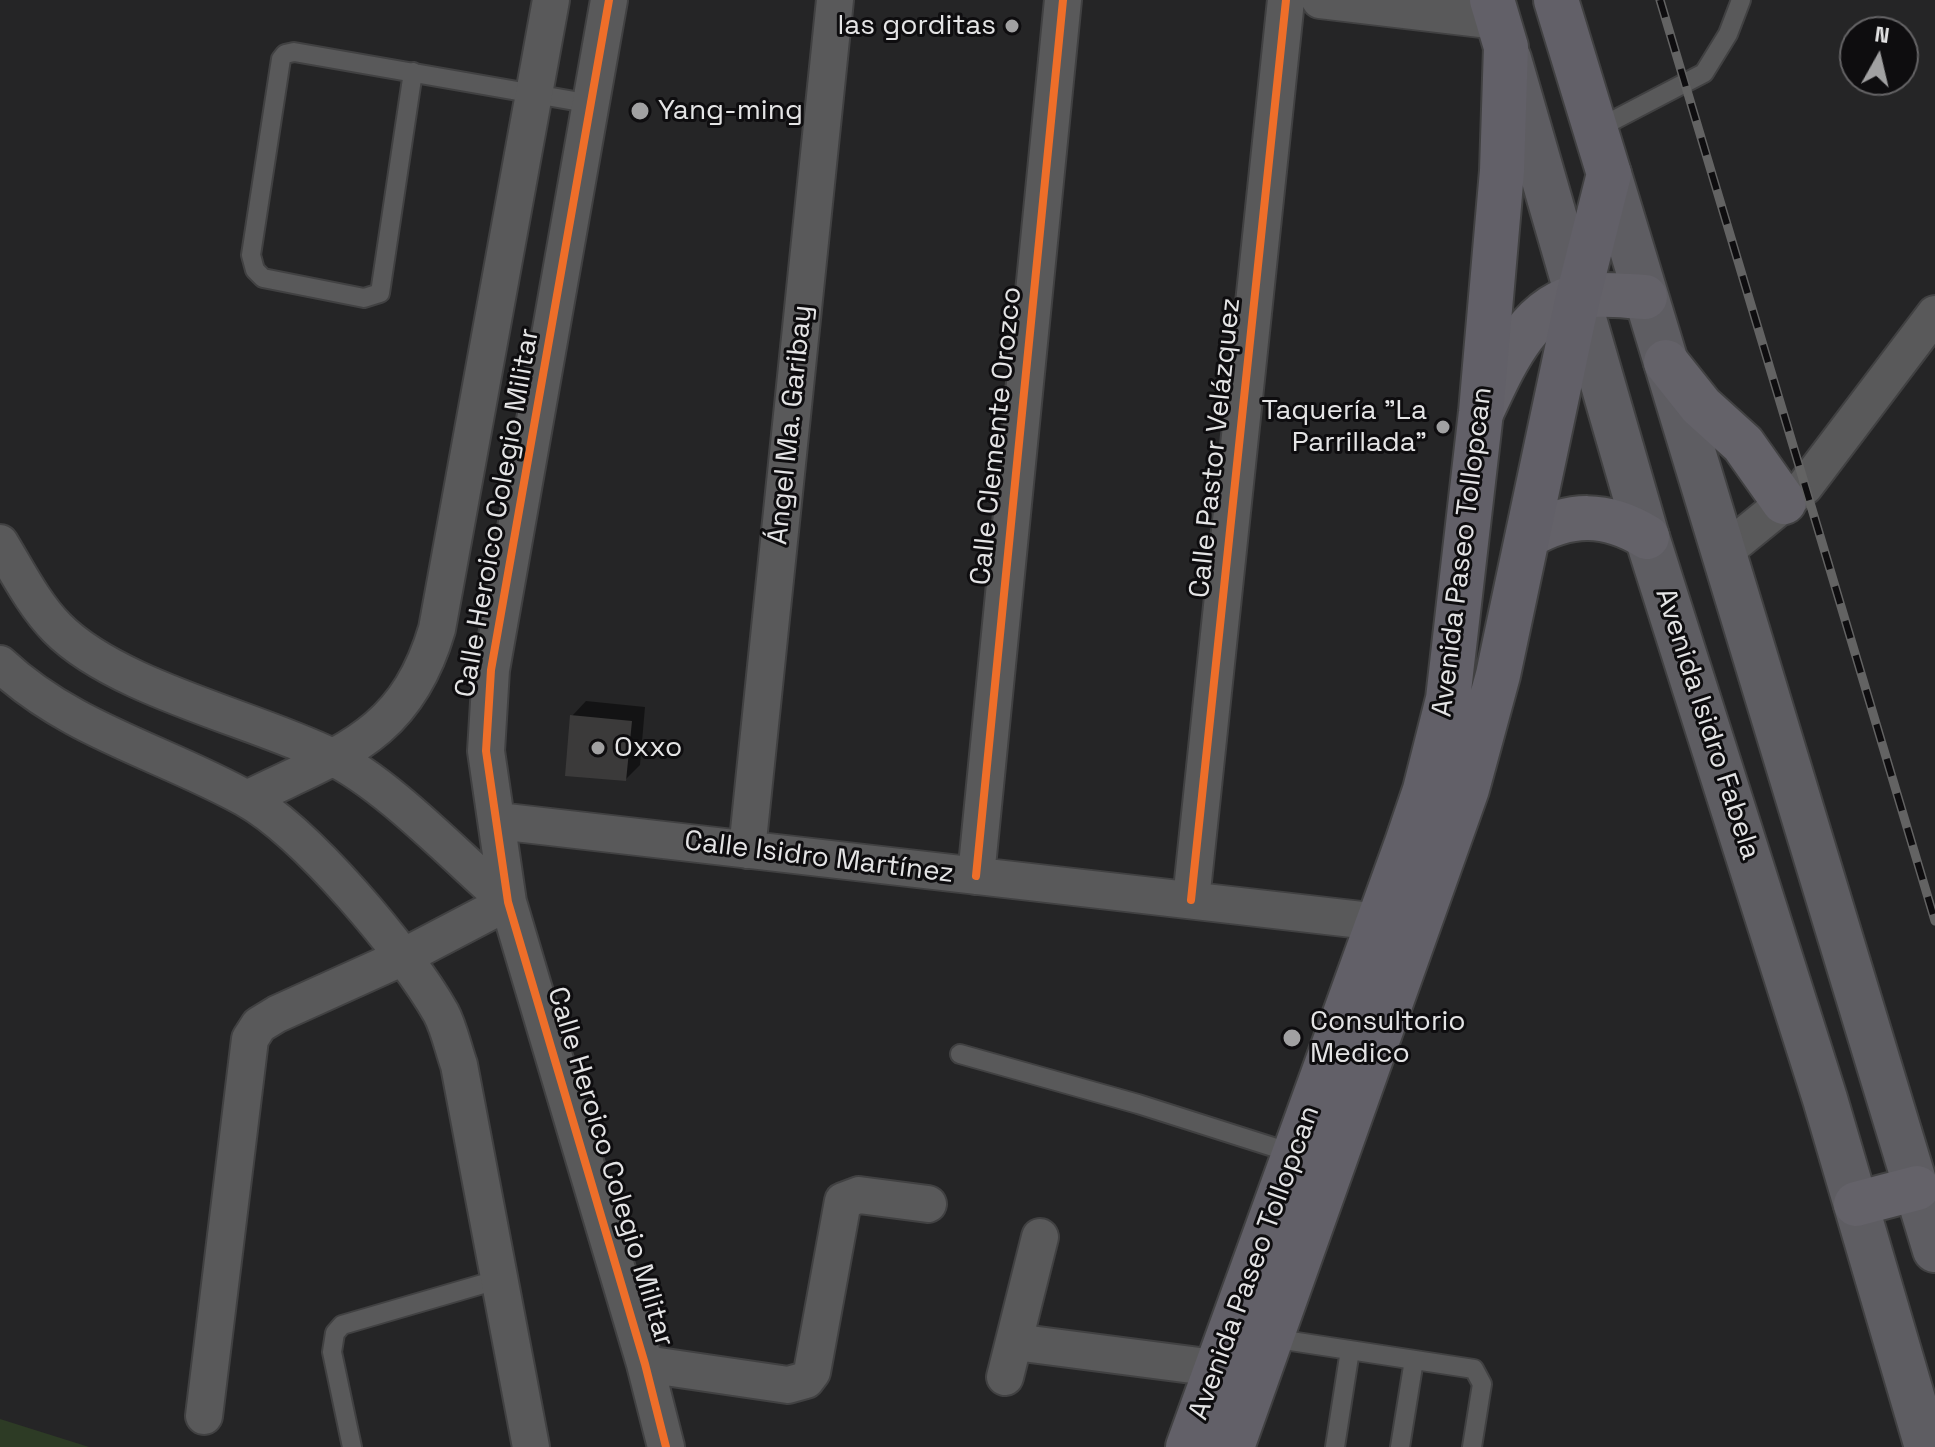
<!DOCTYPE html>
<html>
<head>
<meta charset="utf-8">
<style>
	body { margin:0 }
	#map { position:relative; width:1935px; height:1447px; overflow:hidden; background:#252526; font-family:"Space Grotesk",sans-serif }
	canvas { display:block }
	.north { position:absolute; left:1839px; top:16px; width:80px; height:80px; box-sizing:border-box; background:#0e0d0f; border:2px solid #646365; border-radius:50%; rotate:8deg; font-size:22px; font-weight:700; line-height:32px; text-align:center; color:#e4e4e5 }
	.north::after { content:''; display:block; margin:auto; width:28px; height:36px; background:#a1a1a2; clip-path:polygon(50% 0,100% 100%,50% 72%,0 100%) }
</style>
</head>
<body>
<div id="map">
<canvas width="1935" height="1447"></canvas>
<div class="north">N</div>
</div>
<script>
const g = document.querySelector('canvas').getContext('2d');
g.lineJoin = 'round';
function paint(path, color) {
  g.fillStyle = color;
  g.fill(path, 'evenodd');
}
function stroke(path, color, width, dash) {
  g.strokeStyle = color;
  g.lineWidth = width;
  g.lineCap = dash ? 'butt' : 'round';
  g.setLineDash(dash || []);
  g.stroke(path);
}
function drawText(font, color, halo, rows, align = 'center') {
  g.font = font + ' "Space Grotesk",sans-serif';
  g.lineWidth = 6;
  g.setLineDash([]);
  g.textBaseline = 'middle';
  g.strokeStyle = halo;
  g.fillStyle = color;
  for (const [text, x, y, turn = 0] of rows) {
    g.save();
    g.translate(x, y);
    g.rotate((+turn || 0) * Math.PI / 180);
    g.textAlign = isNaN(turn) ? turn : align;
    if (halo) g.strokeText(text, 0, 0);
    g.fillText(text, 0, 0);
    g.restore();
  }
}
paint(new Path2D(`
	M0 1419 89 1447H0Z`), '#2d3b25');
paint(new Path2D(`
	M586 701 645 707 640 765 626 779 572 716Z`), '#0007');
paint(new Path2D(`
	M570 715 632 721 626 781 565 776Z`), '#3b3a3a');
const service = new Path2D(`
	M413 72 380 293 364 298 263 278 255 270 251 255 281 59 285 54 294 52 592 104
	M1595 130 1704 73 1728 34 1741 0
	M960 1054 1138 1104 1295 1154
	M1271 1338 1474 1369 1482 1384 1472 1447
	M352 1447 332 1352 335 1333 342 1325 500 1279
	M1335 1447 1350 1350
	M1400 1447 1414 1360`);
const minor = new Path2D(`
	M609 0 491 670 486 751 508 902 645 1364 666 1447
	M1320 0 1498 21
	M0 543C17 571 34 605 57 628 116 688 252 718 330 756 388 784 457 858 508 902
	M1724 552 1805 486 1935 314
	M0 664C70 730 162 752 245 798 306 832 406 951 441 1013 449 1028 453 1048 459 1065L531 1447
	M247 799C340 753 405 738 437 629L551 0
	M498 821 1379 922
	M747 850 835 0
	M976 876 1063 0
	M1191 900 1286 0
	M1015 1342 1215 1368
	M645 1364 788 1385 806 1380 812 1372 843 1201 859 1195 928 1204
	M1005 1377 1040 1237
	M204 1416 250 1039 259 1025 277 1014 403 957 508 902`);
const secondary = new Path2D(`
	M1509 59 1647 537 1825 1099 1927 1447
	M1609 174 1935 1250`);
const primary = new Path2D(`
	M1666 362 1701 406 1743 444 1784 502
	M1482 411C1502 369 1528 304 1582 296 1602 293 1624 296 1645 297
	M1528 536C1570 512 1606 512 1647 537
	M1856 1204 1917 1188`);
const trunk = new Path2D(`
	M1188 1447 1407 843 1425 790 1448 699 1481 412 1502 171 1506 47 1492 0
	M1232 1447 1467 789 1498 675 1578 297 1609 174 1556 0`);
stroke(service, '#414142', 22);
stroke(minor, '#414142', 40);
stroke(secondary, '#414142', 48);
stroke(primary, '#414142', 48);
stroke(trunk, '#414142', 48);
stroke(service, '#59595a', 18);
stroke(minor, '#59595a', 36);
stroke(secondary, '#5e5d62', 44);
stroke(primary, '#646269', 44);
stroke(trunk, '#626068', 44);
const rail = new Path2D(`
	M1660 0 1935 921`);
stroke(rail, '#636363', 9);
stroke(rail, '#0e0d0f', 6, [18]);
stroke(new Path2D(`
	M609 0 491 670 486 751 508 902 645 1364 666 1447
	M976 876 1063 0
	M1191 900 1286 0`), '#ee6e29', 8);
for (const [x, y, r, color] of [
	[1012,26,8,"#a1a1a2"],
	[640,111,10,"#a1a1a2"],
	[1443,427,8,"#a1a1a2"],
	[598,748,8,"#a1a1a2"],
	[1292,1038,10,"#a1a1a2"]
]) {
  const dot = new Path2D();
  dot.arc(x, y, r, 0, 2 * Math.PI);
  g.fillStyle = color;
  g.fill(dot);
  stroke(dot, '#0e0d0f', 3);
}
drawText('28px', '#e4e4e5', '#0e0d0f', [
	["las gorditas",996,26,"right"],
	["Yang-ming",658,111],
	["Taquería \"La",1427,411,"right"],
	["Parrillada\"",1427,443,"right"],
	["Oxxo",614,748],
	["Consultorio",1310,1022],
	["Medico",1310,1054]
], 'left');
drawText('28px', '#e4e4e5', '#0e0d0f', [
	["Ángel Ma. Garibay",791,425,-84],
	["Calle Clemente Orozco",997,436,-84],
	["Calle Pastor Velázquez",1216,448,-84],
	["Calle Heroico Colegio Militar",498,513,-80],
	["Avenida Paseo Tollopcan",1463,552,-83],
	["Avenida Isidro Fabela",1707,724,72],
	["Calle Isidro Martínez",819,858,7],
	["Calle Heroico Colegio Militar",610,1167,73],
	["Avenida Paseo Tollopcan",1255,1263,-70]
]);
</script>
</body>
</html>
